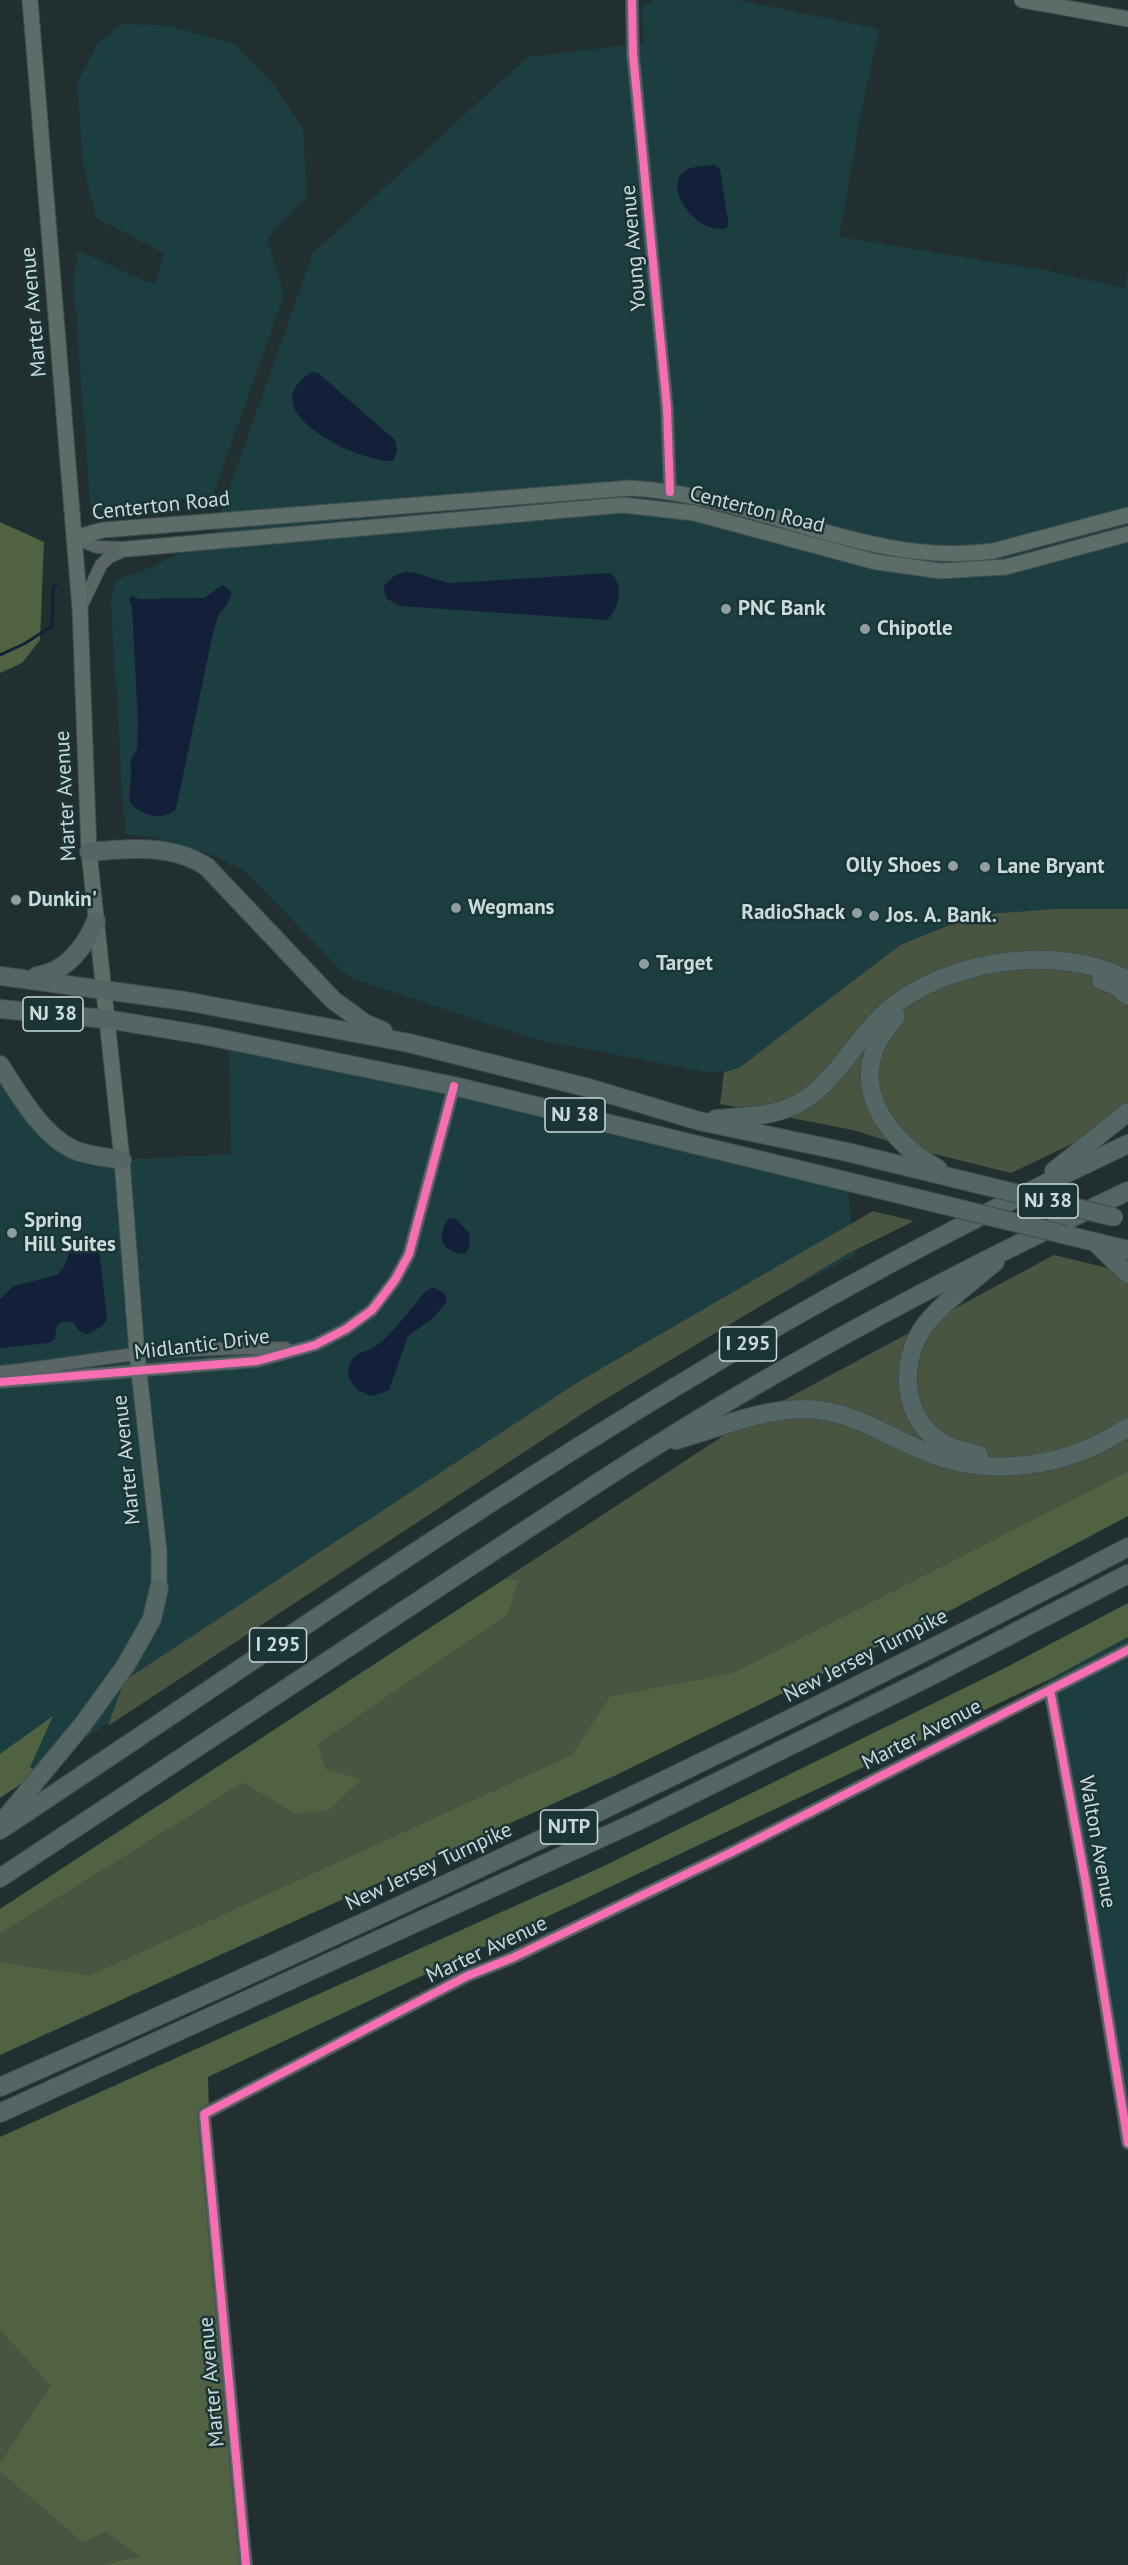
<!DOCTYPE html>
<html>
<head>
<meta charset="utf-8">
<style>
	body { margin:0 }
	canvas { display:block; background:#212f30 }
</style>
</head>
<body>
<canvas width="1128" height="2565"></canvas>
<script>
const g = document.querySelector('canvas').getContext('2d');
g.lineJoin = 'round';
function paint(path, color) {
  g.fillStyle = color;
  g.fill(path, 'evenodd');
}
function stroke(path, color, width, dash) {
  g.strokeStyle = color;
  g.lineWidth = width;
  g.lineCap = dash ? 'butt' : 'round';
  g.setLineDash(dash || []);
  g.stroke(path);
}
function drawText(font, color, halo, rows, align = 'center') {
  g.font = font + ' "PT Sans",sans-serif';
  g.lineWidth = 5;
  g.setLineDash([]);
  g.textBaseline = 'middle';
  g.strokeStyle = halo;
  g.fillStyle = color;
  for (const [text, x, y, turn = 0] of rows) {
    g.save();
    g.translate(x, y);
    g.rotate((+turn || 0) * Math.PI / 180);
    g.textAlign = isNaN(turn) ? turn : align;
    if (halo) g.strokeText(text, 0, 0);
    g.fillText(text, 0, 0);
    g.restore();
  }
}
paint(new Path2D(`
	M654 0H738L879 29 861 113 839 237 1044 270 1124 288 1128 272V909H1055L974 915 937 929 900 945 739 1068 724 1072H706L538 1040 353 979 342 971 244 870 215 856 153 837 125 834 111 602 116 580 152 567 212 537 313 253 528 57 644 43 642 7Z
	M122 24 169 26 235 44 274 85 303 128 307 197 267 238 284 295 213 495 91 511 74 287 77 250 145 281 156 283 164 253 96 218 84 168 77 83 98 43Z
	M228 1041 847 1181 855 1255 735 1319 549 1428 234 1641 0 1794V1065L58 1139 122 1160 231 1154Z
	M1128 1607V2153L1065 1763 1042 1653Z`), '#1c3e40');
paint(new Path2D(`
	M1055 909H1128V1117L1011 1173 910 1148 853 1130 720 1104 724 1072 739 1068 900 945 974 915Z
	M873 1211 914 1221 849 1253 594 1406 108 1726 124 1681 578 1382Z
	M1054 1255 1128 1273V1471L732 1673 610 1696 571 1755 90 1975 0 1962V1934L243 1783 295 1814 327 1770 318 1744 508 1615 519 1580 506 1578 749 1419Z
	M0 2330 50 2386 0 2463Z
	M0 2472 83 2543 106 2532 140 2558 100 2565H0Z`), '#495441');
paint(new Path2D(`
	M0 522 44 542 40 640 22 663 0 673Z
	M1128 1471V1516L940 1616 614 1776 0 2055V1962L90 1975 571 1755 610 1696 732 1673Z
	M506 1578 519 1580 508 1615 318 1744 327 1770 361 1779 329 1810 295 1814 243 1783 0 1934V1909Z
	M1128 1603V1637L1050 1679 208 2077 210 2149 246 2565H100L139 2557 106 2532 83 2543 0 2472V2463L50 2386 0 2330V2137L604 1866 1005 1668Z
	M53 1716 30 1767 39 1772 0 1798V1754Z`), '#516243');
paint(new Path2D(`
	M714 165 720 169 728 221 727 228C699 236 665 191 682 174 689 165 703 167 714 165Z
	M312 372 318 373 395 440 397 451 393 461C357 462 248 410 312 372Z
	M405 572C423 572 436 582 453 583L610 573C625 583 619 611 606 620L401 606 387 599 383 587 395 575Z
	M223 585 232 592 228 603 219 614 213 633 176 809C163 822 142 816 130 803 128 790 134 769 130 761L137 749 138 723 132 606 129 600 131 596 139 599 204 598Z
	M455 1218 470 1234 469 1248 465 1254C442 1253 436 1238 448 1219Z
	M81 1236 90 1237 99 1250 107 1320 101 1327 87 1334 79 1331 73 1322 64 1321C54 1324 56 1331 55 1339L49 1343 0 1348V1299L14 1286 57 1275 64 1267 74 1241Z
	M433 1287 445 1294 447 1302 433 1318 408 1336 389 1390 373 1396C358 1394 342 1379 351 1362 356 1351 365 1353 373 1348 390 1338 412 1307 425 1292Z`), '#141f39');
stroke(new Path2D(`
	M0 655 24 644 52 626 53 588 57 584`), '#141f39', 3);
const minor = new Path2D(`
	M632 0 633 54 667 408 670 492
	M74 538 97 547 125 548
	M80 609 101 565 109 557 127 549
	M0 1372C46 1368 91 1359 137 1354 186 1349 236 1348 285 1348
	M0 1382 257 1361 315 1345 346 1329 372 1310 395 1280 409 1254 454 1086
	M1050 1690 1086 1884 1128 2143
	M246 2565 204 2114 467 1976 512 1958 734 1851 1128 1650`);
const major = new Path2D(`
	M30 0 80 609 89 852 122 1160 137 1354 159 1551V1588
	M1022 0 1128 19
	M74 538 103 530 630 488C754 494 867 568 993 551L1128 515
	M127 549 623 505 694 513 876 562 941 571 1006 567 1128 534`);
const highway = new Path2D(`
	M89 852C128 848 173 844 207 867L333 1000 366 1024 383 1031
	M0 976 185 1001 409 1043 589 1088 699 1121 847 1152 982 1185
	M37 976C66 972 85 947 96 921
	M1101 980 1116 986 1128 996
	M0 1009 106 1019 203 1035 454 1086 944 1205
	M896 1017C842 1074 879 1135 938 1169
	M0 1065C19 1094 40 1133 72 1149 87 1156 106 1157 122 1160
	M716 1119C746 1116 778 1117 804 1100 838 1078 857 1037 887 1011 946 959 1060 943 1128 980
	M1054 1171 1128 1112
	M1066 1235 1128 1250
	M1095 1242 1128 1274
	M676 1440C723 1427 768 1405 818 1410 854 1414 887 1435 919 1449 988 1480 1066 1468 1128 1427
	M979 1455C968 1452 955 1450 944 1444 901 1420 898 1360 926 1324 943 1302 973 1281 995 1262
	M3 1821 84 1723 126 1665 152 1619 159 1588
	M0 1830C223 1682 443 1528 672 1389 819 1299 972 1217 1128 1144
	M0 1878C155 1775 310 1672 465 1570 558 1509 650 1447 746 1391 870 1318 998 1252 1128 1191
	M0 2087C381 1918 759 1741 1128 1547
	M0 2113 638 1821 925 1679 1128 1574`);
stroke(minor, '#414d4e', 14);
stroke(major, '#414d4e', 17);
stroke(highway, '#414d4e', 20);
stroke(minor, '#5a6566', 12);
stroke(major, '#5b6c69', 15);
stroke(highway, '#536663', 18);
const highwayBridge = new Path2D(`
	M982 1185 1114 1217
	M944 1205 1066 1235`);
stroke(highwayBridge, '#414d4e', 20, []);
stroke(highwayBridge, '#536663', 18);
stroke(new Path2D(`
	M632 0 633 54 667 408 670 492
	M0 1382 257 1361 315 1345 346 1329 372 1310 395 1280 409 1254 454 1086
	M1050 1690 1086 1884 1128 2143
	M246 2565 204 2114 467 1976 512 1958 734 1851 1128 1650`), '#f96db3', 8);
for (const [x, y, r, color] of [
	[726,609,6,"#909e9f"],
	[865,629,6,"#909e9f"],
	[953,866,6,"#909e9f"],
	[985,867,6,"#909e9f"],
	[16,900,6,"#909e9f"],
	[456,908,6,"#909e9f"],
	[857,913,6,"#909e9f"],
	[874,916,6,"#909e9f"],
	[644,964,6,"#909e9f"],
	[12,1233,6,"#909e9f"]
]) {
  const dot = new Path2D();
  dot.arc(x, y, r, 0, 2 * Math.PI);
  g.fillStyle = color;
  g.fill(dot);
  stroke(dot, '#1b3536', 2);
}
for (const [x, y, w] of [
	[53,1014,60],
	[575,1115,60],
	[1048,1201,60],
	[748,1344,57],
	[278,1645,57],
	[569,1827,57]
]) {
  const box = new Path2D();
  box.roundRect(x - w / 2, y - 17, w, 34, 4.5);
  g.fillStyle = '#1b3536';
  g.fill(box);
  stroke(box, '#cbdadb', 1.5);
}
drawText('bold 20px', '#cbdadb', null, [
	["NJ 38",53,1014],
	["NJ 38",575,1115],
	["NJ 38",1048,1201],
	["I 295",748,1344],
	["I 295",278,1645],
	["NJTP",569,1827]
]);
drawText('21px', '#cbdadb', '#1b3536', [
	["Young Avenue",634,248,-95],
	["Marter Avenue",34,312,-95],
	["Centerton Road",161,506,-6],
	["Centerton Road",757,510,14],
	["Marter Avenue",66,796,-93],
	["Midlantic Drive",202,1345,-7],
	["Marter Avenue",127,1460,-96],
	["New Jersey Turnpike",866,1656,-27],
	["Marter Avenue",922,1735,-27],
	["Walton Avenue",1097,1842,80],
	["New Jersey Turnpike",429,1867,-25],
	["Marter Avenue",487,1950,-25],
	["Marter Avenue",212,2382,-95]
]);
drawText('bold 21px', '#cbdadb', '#1b3536', [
	["PNC Bank",738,609],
	["Chipotle",877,629],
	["Olly Shoes",941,866,"right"],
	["Lane Bryant",997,867],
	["Dunkin'",28,900],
	["Wegmans",468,908],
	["RadioShack",845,913,"right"],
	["Jos. A. Bank.",886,916],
	["Target",656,964],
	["Spring",24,1221],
	["Hill Suites",24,1245]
], 'left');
</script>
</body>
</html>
